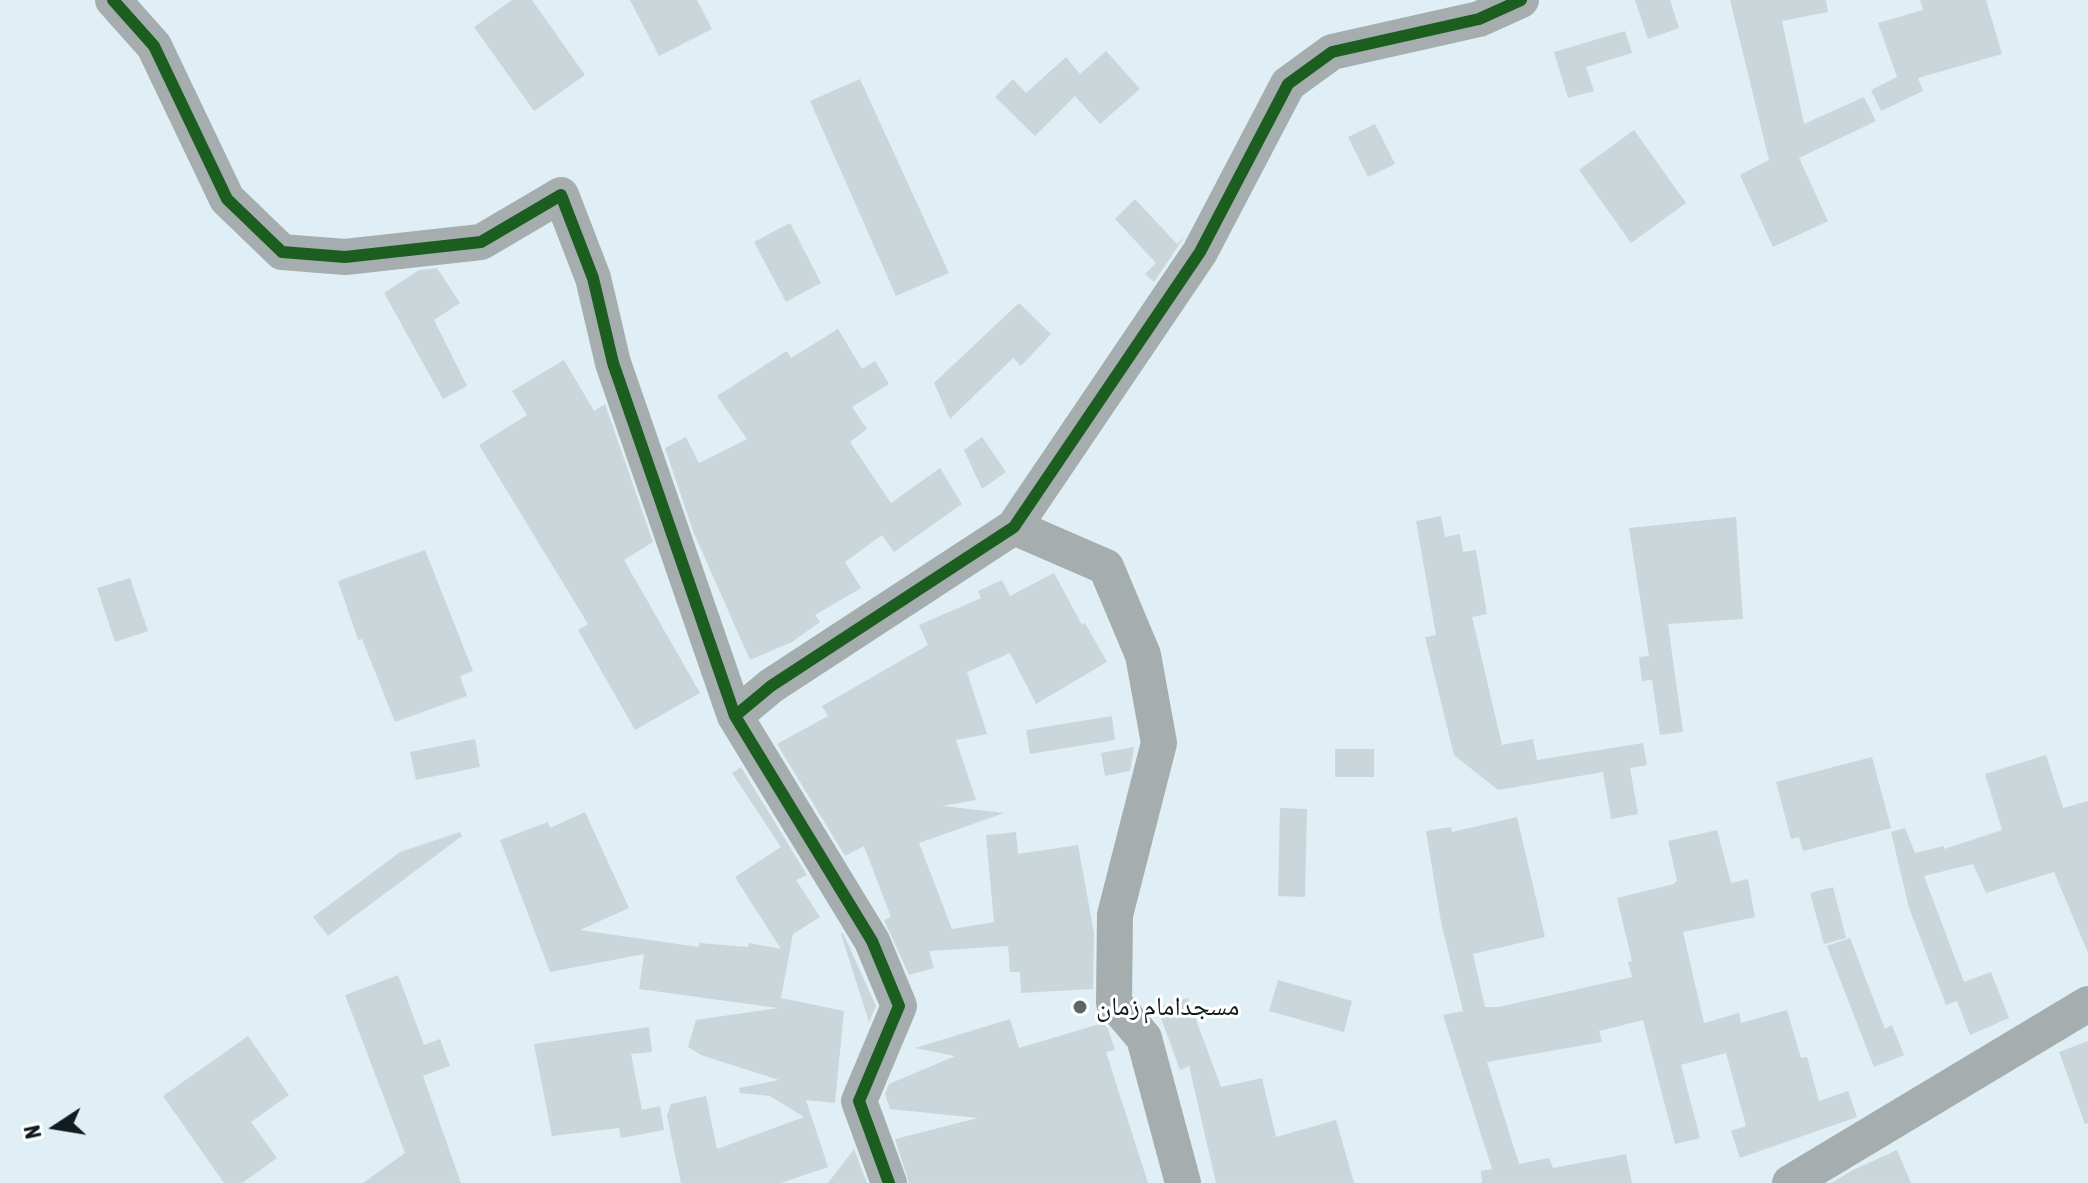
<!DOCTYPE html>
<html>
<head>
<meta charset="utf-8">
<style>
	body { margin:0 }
	#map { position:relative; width:2088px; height:1183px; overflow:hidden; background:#e0eff5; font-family:"Asap Condensed",sans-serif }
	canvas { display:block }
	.north { position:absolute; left:16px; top:1087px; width:80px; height:80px; -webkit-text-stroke:6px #fff; paint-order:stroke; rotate:258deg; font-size:22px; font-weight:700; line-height:32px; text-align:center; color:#121c1f }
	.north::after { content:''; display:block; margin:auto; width:28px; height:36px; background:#121c1f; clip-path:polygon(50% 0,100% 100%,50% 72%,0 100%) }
</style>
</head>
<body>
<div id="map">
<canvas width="2088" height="1183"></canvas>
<div class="north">N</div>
</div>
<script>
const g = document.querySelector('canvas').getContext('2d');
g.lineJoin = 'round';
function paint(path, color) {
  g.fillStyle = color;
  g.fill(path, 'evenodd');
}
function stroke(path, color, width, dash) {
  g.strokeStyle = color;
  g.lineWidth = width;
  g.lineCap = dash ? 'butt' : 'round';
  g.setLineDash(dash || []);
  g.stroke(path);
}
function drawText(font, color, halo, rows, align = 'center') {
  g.font = font + ' "Asap Condensed","Noto Naskh Arabic",sans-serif';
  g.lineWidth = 6;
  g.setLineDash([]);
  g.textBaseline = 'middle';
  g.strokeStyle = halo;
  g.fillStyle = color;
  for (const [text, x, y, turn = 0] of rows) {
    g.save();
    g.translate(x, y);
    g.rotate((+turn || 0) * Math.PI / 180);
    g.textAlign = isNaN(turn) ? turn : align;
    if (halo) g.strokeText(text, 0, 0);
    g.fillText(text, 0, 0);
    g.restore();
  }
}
paint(new Path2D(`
	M512 0H532L585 75 534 111 474 27Z
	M630 0H697L712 29 659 56Z
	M1635 0H1670L1679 28 1648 39Z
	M1730 0H1826L1828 12 1782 21 1804 124 1864 97 1876 121 1799 158 1828 221 1773 247 1740 175 1769 160Z
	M1920 0H1986L2002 54 1918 78 1923 91 1881 111 1871 90 1897 77 1878 23 1923 10Z
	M1625 31 1632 53 1586 67 1594 91 1568 98 1554 52Z
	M1106 51 1140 89 1100 124 1075 96 1035 136 995 97 1013 79 1026 93 1066 57 1080 74Z
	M860 79 949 273 896 296 810 101Z
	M1375 124 1395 164 1368 177 1348 137Z
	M1634 130 1686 203 1631 243 1579 170Z
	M1135 199 1177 244 1185 236 1154 282 1145 274 1156 263 1115 219Z
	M790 223 821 283 786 302 754 242Z
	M437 268 460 303 434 320 467 386 443 399 384 293 419 270Z
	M1019 303 1051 334 1021 366 1013 358 950 419 934 383Z
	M838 329 862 369 875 361 889 384 852 407 867 429 850 442 891 503 940 468 962 504 894 552 882 535 845 562 861 588 815 615 820 622 792 642 750 660 693 531 665 448 686 437 699 463 747 439 717 396 787 351 791 358Z
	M564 360 594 411 605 404 653 542 624 560 700 693 635 730 578 630 588 624 479 445 527 415 512 391Z
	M982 437 1006 472 982 489 964 450Z
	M1441 516 1445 537 1460 534 1463 552 1476 550 1487 614 1472 617 1502 745 1533 739 1537 760 1643 743 1647 765 1630 768 1638 814 1611 819 1603 772 1498 790 1454 755 1425 637 1436 635 1416 521Z
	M1736 517 1743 619 1668 624 1683 732 1660 735 1652 680 1642 681 1639 657 1649 656 1629 528Z
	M425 550 473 671 460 676 467 696 395 722 362 639 358 640 338 581Z
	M1054 573 1082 625 1085 623 1107 662 1036 704 1010 653 967 672 987 734 956 740 976 800 942 806 1004 813 919 843 952 929 994 922 986 835 1016 832 1018 854 1078 845 1094 933 1093 989 1021 993 1020 972H1010L1008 946 929 951 934 968 909 975 884 920 891 917 864 846 845 856 777 744 828 716 822 706 928 645 919 625 981 598 978 591 1002 580 1010 596Z
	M130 578 148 631 115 642 97 588Z
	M1112 716 1115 740 1030 754 1026 730Z
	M475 739 480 767 416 780 410 752Z
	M1134 747 1130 771 1105 776 1101 753Z
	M1335 749H1374V777H1335Z
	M2046 755 2063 808 2088 801V953L2054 872 1986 893 1973 864 1924 876 1964 982 1991 972 2009 1018 1970 1035 1957 1001 1946 1005 1909 908 1891 832 1905 828 1915 853 1944 846V849L2002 830 1985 774Z
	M1872 757 1891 828 1803 851 1799 837 1791 839 1776 782Z
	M741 767 807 875 796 880 820 917 793 934 781 998 844 1011 835 1103 806 1100 828 1167 781 1183H681L667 1116 671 1104 706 1096 717 1149 804 1117 770 1096 740 1093 739 1088 779 1080 701 1055 688 1047 696 1020 778 1008 639 989 644 954 550 972 500 840 548 822 550 828 585 812 629 908 580 930 699 947V943L748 947 749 943 781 949 735 877 781 847 732 773Z
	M1280 808 1307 809 1305 897 1278 896Z
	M1517 817 1545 937 1473 954 1485 1007H1498L1632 977 1628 962 1632 961 1617 898 1674 884 1677 880 1668 841 1717 830 1731 883 1748 879 1755 917 1683 932 1704 1023 1739 1013 1741 1023 1787 1010 1801 1058 1807 1057 1819 1101 1848 1091 1857 1117 1740 1158 1731 1131 1746 1126 1726 1053 1681 1065 1700 1138 1675 1144 1643 1020 1599 1031 1602 1042 1487 1062 1519 1164 1549 1158 1553 1168 1626 1154 1632 1183H1482L1481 1171 1492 1169 1443 1015 1463 1011 1441 922 1426 831 1451 827 1452 832Z
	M460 832 462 836 328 936 313 917 400 852Z
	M1833 887 1846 938 1824 944 1810 893Z
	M843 933 876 1006 869 1022 841 934Z
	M1850 938 1885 1029 1892 1025 1904 1055 1874 1067 1827 946Z
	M398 975 424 1045 440 1039 450 1066 423 1076 461 1183H363L405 1153 345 995Z
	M1278 980 1352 1001 1344 1032 1269 1011Z
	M1188 998 1221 1087 1262 1078 1276 1137 1336 1120 1354 1183H1216L1189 1066 1180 1070 1157 1007Z
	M1010 1019 1019 1048 1103 1023 1108 1029 1115 1050 1106 1052 1148 1183H909L895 1139 978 1118 890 1109 885 1094 889 1084 955 1056 915 1048Z
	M649 1027 652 1052 631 1054 642 1110 660 1106 664 1130 621 1138 619 1128 552 1136 534 1044Z
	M248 1036 289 1095 251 1122 277 1158 242 1183H224L163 1096Z
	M2088 1041V1123L2085 1124 2059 1052Z
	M854 1149 867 1183H828Z
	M1897 1150 1911 1183H1831L1853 1170Z`), '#cad6d9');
stroke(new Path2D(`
	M113 0 154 46 227 199 282 252 345 257 481 242 561 195 593 278 613 363 735 716 872 941 899 1006 859 1101 889 1183
	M1014 527 1106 567 1143 655 1159 743 1115 915 1114 1003 1144 1038 1183 1183
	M735 716 771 686 1014 527 1200 252 1288 84 1332 52 1479 19 1521 0
	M1790 1183 2088 1004`), '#a6adaf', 36);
stroke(new Path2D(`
	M113 0 154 46 227 199 282 252 345 257 481 242 561 195 593 278 613 363 735 716 872 941 899 1006 859 1101 889 1183
	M735 716 771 686 1014 527 1200 252 1288 84 1332 52 1479 19 1521 0`), '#1b5e20', 12);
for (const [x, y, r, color] of [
	[1080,1007,8,"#5a666a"]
]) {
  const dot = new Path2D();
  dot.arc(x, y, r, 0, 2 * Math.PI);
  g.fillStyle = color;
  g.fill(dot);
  stroke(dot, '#fff', 3);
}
drawText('26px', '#121c1f', '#fff', [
	["مسجدامام زمان",1096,1007]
], 'left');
</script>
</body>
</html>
